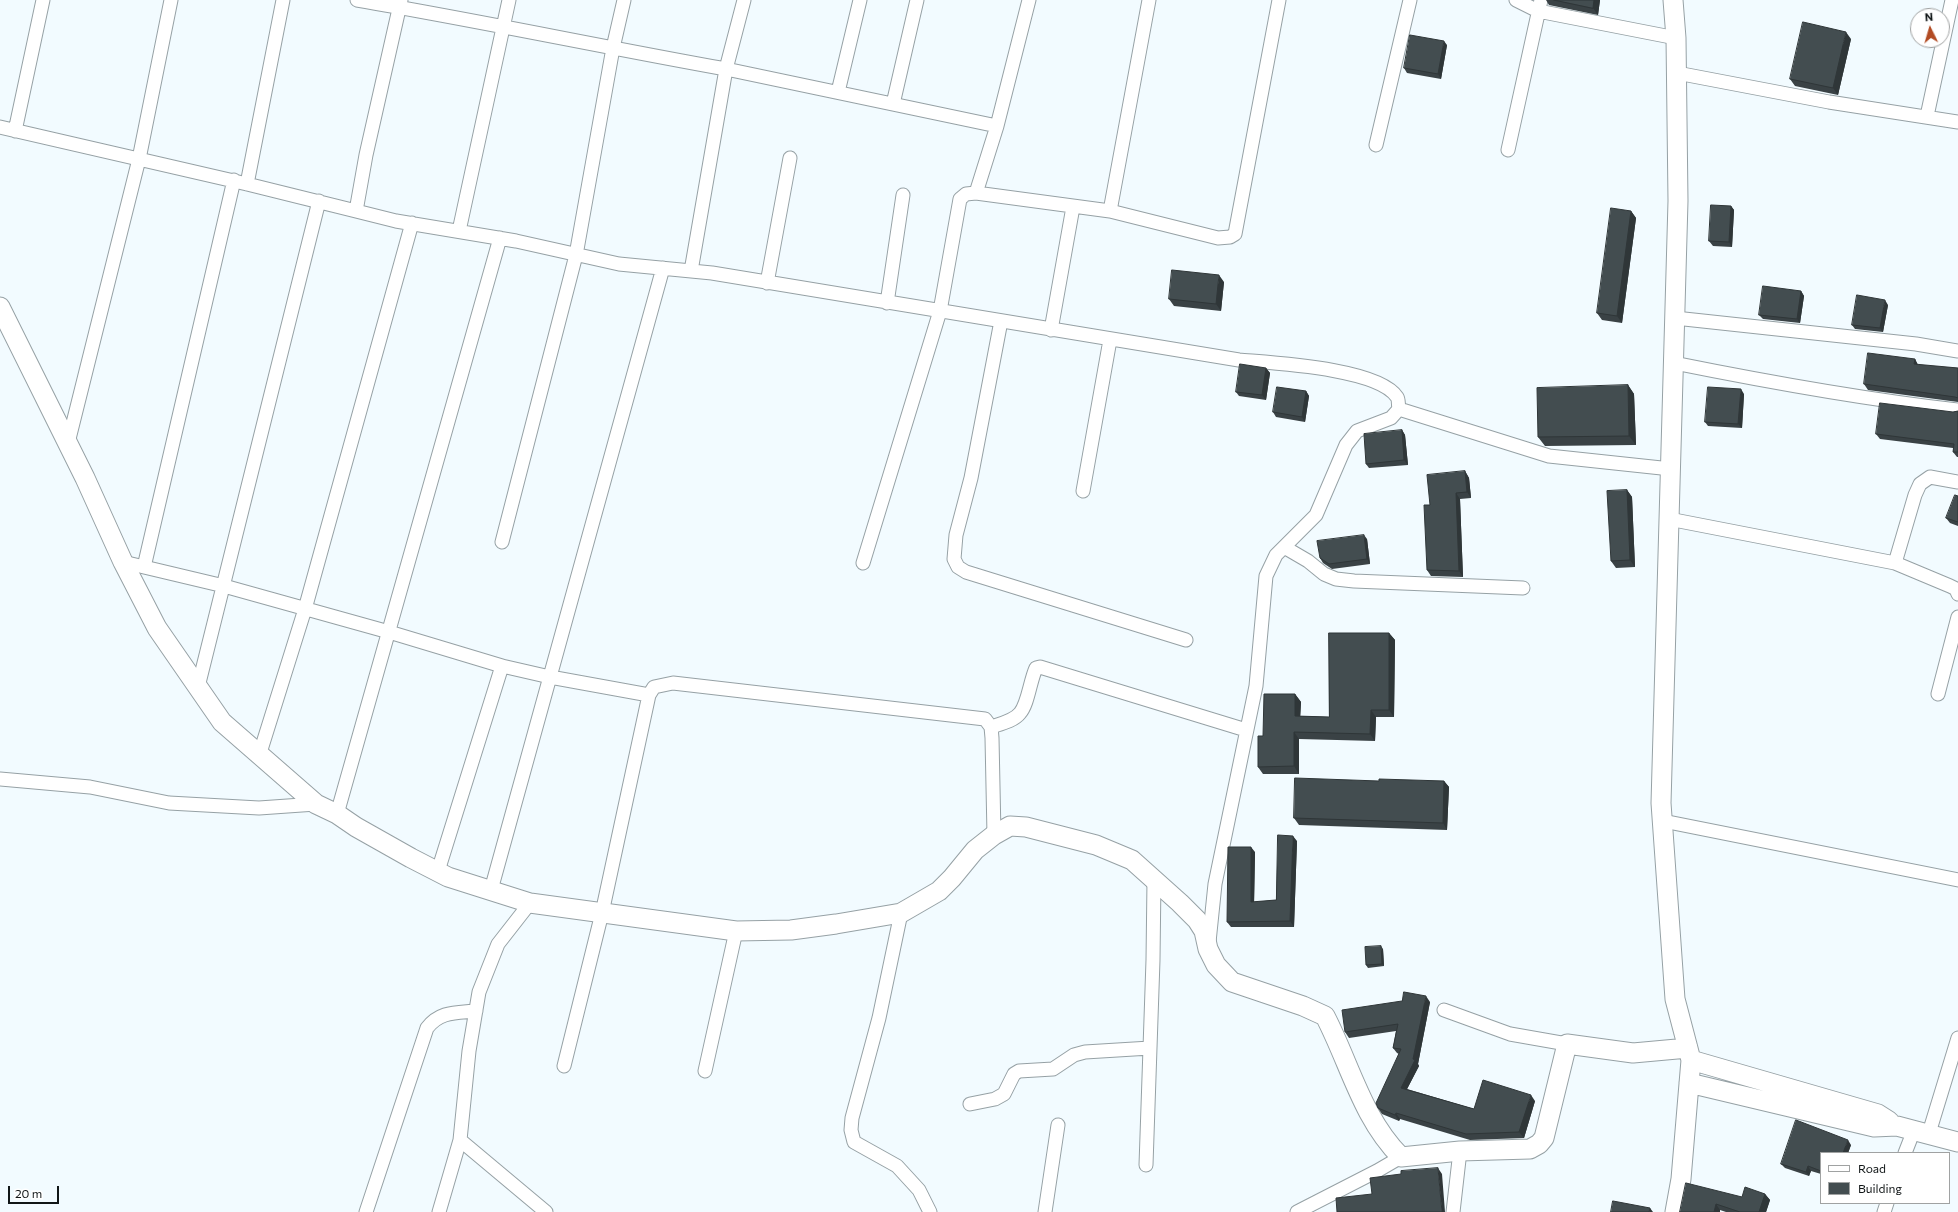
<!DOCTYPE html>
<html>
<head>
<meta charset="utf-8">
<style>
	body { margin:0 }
	#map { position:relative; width:1958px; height:1212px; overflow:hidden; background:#f2fbff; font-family:Commissioner,sans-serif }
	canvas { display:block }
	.legend { position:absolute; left:1820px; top:1152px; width:130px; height:52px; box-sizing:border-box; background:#fff; border:1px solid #a0a2a2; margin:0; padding:5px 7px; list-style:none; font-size:12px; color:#111617 }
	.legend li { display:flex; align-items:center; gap:8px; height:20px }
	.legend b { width:20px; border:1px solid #a0a2a2 }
	.north { position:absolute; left:1910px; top:8px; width:40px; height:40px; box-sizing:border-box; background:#fff; border:1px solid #a0a2a2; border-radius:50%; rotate:355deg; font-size:11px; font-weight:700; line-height:16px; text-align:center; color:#111617 }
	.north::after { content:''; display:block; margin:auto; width:14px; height:18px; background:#b24b23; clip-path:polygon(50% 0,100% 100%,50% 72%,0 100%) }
	.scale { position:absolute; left:8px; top:1186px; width:51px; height:18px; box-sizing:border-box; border:2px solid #111617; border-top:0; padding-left:5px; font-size:12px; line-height:14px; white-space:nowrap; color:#111617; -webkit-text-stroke:3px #fff; paint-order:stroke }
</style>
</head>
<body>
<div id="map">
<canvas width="1958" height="1212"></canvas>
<ul class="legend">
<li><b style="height:5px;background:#fff"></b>Road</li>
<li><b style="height:11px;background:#434d50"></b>Building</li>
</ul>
<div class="north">N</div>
<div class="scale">20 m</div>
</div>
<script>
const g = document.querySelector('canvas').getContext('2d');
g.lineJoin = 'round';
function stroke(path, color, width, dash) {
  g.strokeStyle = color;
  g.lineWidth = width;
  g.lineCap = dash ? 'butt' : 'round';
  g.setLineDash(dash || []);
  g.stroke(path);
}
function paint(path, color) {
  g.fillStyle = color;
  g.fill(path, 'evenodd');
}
const street = new Path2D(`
	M357 0C481 21 603 47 726 69L744 0
	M401 0 366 155 356 211 396 221 516 241 619 264 712 273 1239 360C1272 363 1378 368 1397 397 1399 400 1398 405 1399 409L1549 456 1671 469
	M1516 0 1538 11 1676 38
	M1677 73 1829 102 1958 122
	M838 92 860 0
	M893 104 917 0
	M1927 116 1952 0
	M0 127 247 184 356 211
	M15 131 43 0
	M1376 145 1410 0
	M1508 150 1541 0
	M247 184 283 0
	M976 193 997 126 1029 0
	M1110 211 1149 0
	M459 231 509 0
	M691 271 726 69 997 126
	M767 283 790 158
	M887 303 903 195
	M1675 318 1916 344 1958 351
	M1001 321 971 478 956 535 954 559 958 567 966 572 1186 640
	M1051 330 1073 207
	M1674 363C1768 382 1862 399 1958 410
	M68 443 139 159 171 0
	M1083 491 1110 340
	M1669 519 1895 563 1950 586 1956 589 1958 594
	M502 542 576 255 613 48 624 0
	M1284 547 1308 561 1324 574 1336 579 1354 581 1523 588
	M123 562 224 586 389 632 502 666 550 677 649 695
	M863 563 940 311 960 199 966 194 976 193 1110 211 1218 238 1230 237 1235 234 1279 0
	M1895 563 1915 495 1920 484 1930 477 1958 482
	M144 567 234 180
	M198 687 319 201
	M1938 694 1958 617
	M991 727C1000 724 1014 721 1020 713 1028 704 1030 681 1036 668L1040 667 1246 730
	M259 756 305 609 412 223
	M0 779 90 787 169 803 259 808 316 804
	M337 814 500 238
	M1663 821 1958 880
	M438 871 502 666
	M491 890 663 268
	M901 913 879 1018 852 1118 851 1130 854 1142 897 1166 919 1190 930 1212
	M1209 942 1215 884 1256 686 1266 576 1276 555 1316 515 1346 445 1357 431 1391 418 1399 409
	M1444 1010 1510 1034 1567 1044
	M564 1066 602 913 649 695 654 687 673 683 985 719 991 727 992 738 994 835
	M705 1071 736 931
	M970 1104 995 1099 1004 1094 1014 1074 1019 1071 1053 1069 1074 1055 1085 1052 1150 1048
	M1929 1133 1958 1038
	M460 1140 546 1212
	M1905 1153 1914 1130
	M1146 1165 1153 960 1154 880
	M366 1212 427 1028C440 1011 456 1013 476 1011
	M439 1212 460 1140 469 1051 479 992 498 944 530 903
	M1045 1212 1058 1125
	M1297 1212 1377 1171 1401 1157
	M1453 1212 1460 1151
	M1884 1212 1887 1203`);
const secondary = new Path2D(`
	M1673 0 1676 38 1678 201 1661 803 1675 999 1691 1060 1681 1179 1675 1212
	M0 307 85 478 123 562 157 628 222 722 316 804 337 814 356 827 411 858 448 877 530 903 736 931 791 930 836 924 901 913 939 891 952 878 975 850 994 835 1010 826 1026 827 1096 845 1132 860 1180 903 1197 920 1204 931 1208 949 1216 965 1232 982 1303 1006 1325 1016C1350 1064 1362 1118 1401 1157L1460 1151 1530 1149 1539 1144 1544 1138 1567 1044 1633 1053 1688 1048
	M1691 1060 1878 1114 1889 1121
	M1689 1083 1874 1127 1897 1126 1958 1142`);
stroke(street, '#96a1a5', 15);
stroke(secondary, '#96a1a5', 21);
stroke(street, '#fff', 13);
stroke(secondary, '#fff', 19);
paint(new Path2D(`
	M1546 0H1600L1598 15 1549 5Z
	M1851 39 1838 95 1795 86 1790 79Z
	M1447 45 1441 79 1407 73 1404 68Z
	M1731 206 1734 210 1732 247 1713 246 1709 241Z
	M1631 211 1636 218 1622 323 1602 320 1597 313Z
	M1224 282 1221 311 1174 306 1169 299Z
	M1801 291 1804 296 1800 323 1763 319 1759 315Z
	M1888 305 1883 332 1855 329 1852 325Z
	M1915 359 1918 365 1958 368V402L1868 390 1864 384Z
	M1266 368 1270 373 1266 400 1239 396 1236 392Z
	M1628 385 1634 394 1636 445 1545 446 1538 437Z
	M1306 391 1309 396 1305 422 1276 417 1273 412Z
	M1744 394 1742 428 1708 426 1705 422Z
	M1958 411V457H1957L1953 452V448L1880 439 1876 434 1953 412Z
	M1402 430 1405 435 1408 465 1369 468 1366 464Z
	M1465 471 1469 478 1471 498 1460 499 1463 577 1431 576 1427 570 1430 505Z
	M1627 490 1632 497 1635 567 1616 568 1611 561Z
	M1958 496V526L1950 523 1946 518Z
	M1367 539 1370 564 1332 569 1323 563 1320 558Z
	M1389 633 1395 640 1394 717H1376L1375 741 1299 739V774H1263L1258 767 1263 736 1295 694 1301 702 1300 716 1329 717Z
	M1444 781 1449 787 1447 830 1299 825 1294 818Z
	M1297 841 1294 927H1231L1227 922 1255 852 1254 902 1276 900Z
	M1383 949 1384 966 1368 968 1366 965Z
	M1430 1002 1418 1064 1419 1066 1407 1089 1474 1109 1535 1101 1524 1138 1470 1140 1400 1119 1399 1121 1382 1114 1378 1108 1399 1054 1397 1053 1393 1048 1396 1031 1349 1038 1345 1032Z
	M1851 1145 1848 1153H1821V1174L1811 1171 1809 1176 1785 1168 1781 1164Z
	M1765 1194 1770 1200 1766 1212H1726L1720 1210V1212H1680L1742 1197Z`), '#3a4245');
paint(new Path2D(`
	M1594 0H1600L1598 15 1593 8Z
	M1846 32 1851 39 1838 95 1833 88Z
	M1444 41 1447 45 1441 79 1438 74Z
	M1731 206 1734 210 1732 247 1729 242Z
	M1631 211 1636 218 1622 323 1617 316Z
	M1219 275 1224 282 1221 311 1216 304Z
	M1801 291 1804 296 1800 323 1797 319Z
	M1885 300 1888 305 1883 332 1880 328Z
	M1915 359 1918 365 1914 364Z
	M1266 368 1270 373 1266 400 1262 395Z
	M1628 385 1634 394 1636 445 1629 436Z
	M1741 389 1744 394 1742 428 1738 424Z
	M1306 391 1309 396 1305 422 1302 417Z
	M1402 430 1405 435 1408 465 1404 460Z
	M1465 471 1469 478 1471 498 1467 492Z
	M1627 490 1632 497 1635 567 1630 560Z
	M1456 493 1460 499 1463 577 1459 571Z
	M1364 535 1367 539 1370 564 1367 559Z
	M1389 633 1395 640 1394 717 1389 710Z
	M1295 694 1301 702 1300 724 1295 716Z
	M1371 710 1376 717 1375 741 1370 734Z
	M1294 732 1299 739V774L1294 766Z
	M1444 781 1449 787 1447 830 1443 823Z
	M1293 836 1297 841 1294 927 1290 921Z
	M1251 847 1255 852 1254 908 1251 902Z
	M1381 946 1383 949 1384 966 1382 964Z
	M1426 996 1430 1002 1418 1064 1419 1066 1405 1093 1401 1088 1413 1059Z
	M1531 1095 1535 1101 1524 1138 1519 1132Z
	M1396 1113 1400 1119 1399 1121 1395 1115Z
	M1848 1140 1851 1145 1848 1153H1843Z
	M1808 1166 1811 1171 1809 1176 1806 1172Z
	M1438 1168 1442 1174 1445 1212H1442Z
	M1765 1194 1770 1200 1766 1212H1759Z
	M1716 1204 1720 1210V1212H1714Z
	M1650 1208 1653 1212H1649Z`), '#2f3638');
const building = new Path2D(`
	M1554 0H1594L1593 8Z
	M1803 22 1846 32 1833 88 1790 79Z
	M1410 35 1444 41 1438 74 1404 68Z
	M1711 205 1731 206 1729 242 1709 241Z
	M1611 208 1631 211 1617 316 1597 313Z
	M1172 270 1219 275 1216 304 1169 299Z
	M1763 286 1801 291 1797 319 1759 315Z
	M1857 295 1885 300 1880 328 1852 325Z
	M1868 353 1915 359 1914 364 1958 368V398L1955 397 1864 384Z
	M1240 364 1266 368 1262 395 1236 392Z
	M1628 385 1629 436 1538 437 1537 388Z
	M1277 387 1306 391 1302 417 1273 412Z
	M1708 387 1741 389 1738 424 1705 422Z
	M1880 403 1953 412 1958 411V452H1953L1954 444 1876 434Z
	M1402 430 1404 460 1366 464 1364 434Z
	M1465 471 1467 492 1456 493 1459 571 1427 570 1424 505H1430L1427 475Z
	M1627 490 1630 560 1611 561 1607 491Z
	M1955 495 1958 496V522L1946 518Z
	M1364 535 1367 559 1329 564 1320 558 1317 541Z
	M1329 633H1389V710H1371L1370 734 1294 732V766L1258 767V736H1263L1264 694H1295V716L1329 717Z
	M1295 778 1379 781V779L1444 781 1443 823 1294 818Z
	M1278 835 1293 836 1290 921 1227 922 1228 847H1251V902L1276 900Z
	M1381 946 1382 964 1366 965 1365 947Z
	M1404 992 1426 996 1413 1059 1415 1060 1401 1088 1474 1109 1483 1080 1531 1095 1519 1132 1466 1134 1396 1113 1395 1115 1378 1108 1376 1103 1401 1049 1393 1048 1398 1024 1345 1032 1342 1010 1402 1001Z
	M1796 1120 1848 1140 1843 1153H1821V1171L1808 1166 1806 1172 1781 1164Z
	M1438 1168 1442 1212H1337L1336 1198 1372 1194 1370 1178 1401 1174V1171Z
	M1686 1183 1742 1197 1745 1187 1765 1194 1759 1212H1740L1716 1204 1714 1212H1680Z
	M1613 1201 1650 1208 1649 1212H1611Z`);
paint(building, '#434d50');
stroke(building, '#2f3638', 1);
</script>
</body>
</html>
